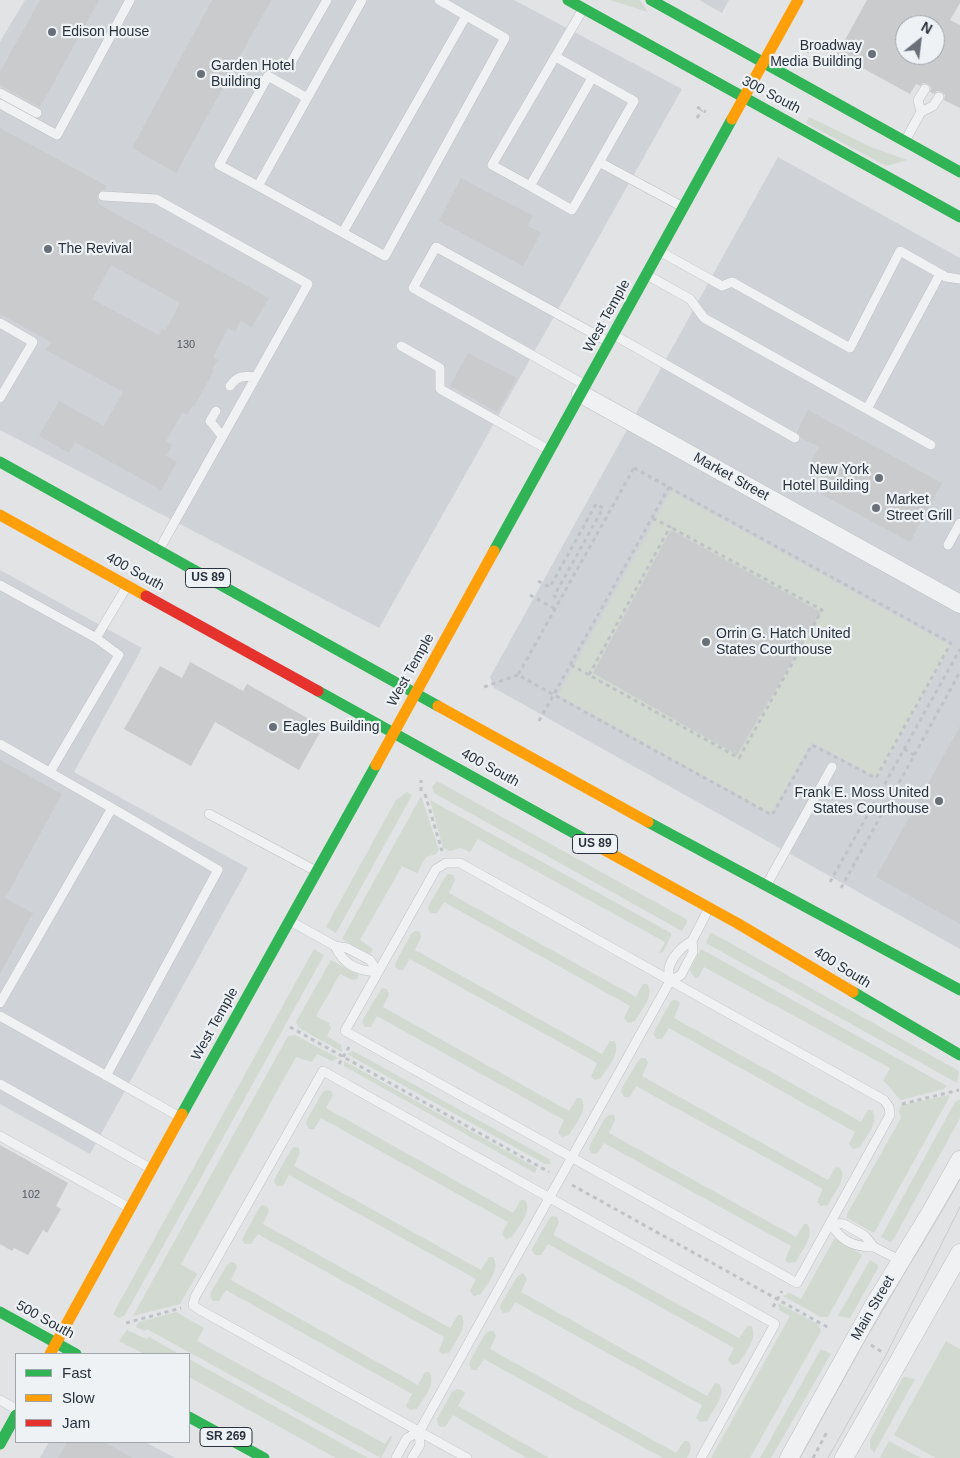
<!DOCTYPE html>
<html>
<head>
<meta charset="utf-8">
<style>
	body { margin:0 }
	#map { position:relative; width:960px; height:1458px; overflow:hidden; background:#e1e3e5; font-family:Helvetica,sans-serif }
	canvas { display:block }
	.legend { position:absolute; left:15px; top:1353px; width:175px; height:90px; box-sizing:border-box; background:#eef2f5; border:1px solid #9fa5ab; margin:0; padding:6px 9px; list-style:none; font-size:15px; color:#29323d }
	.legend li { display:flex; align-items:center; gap:10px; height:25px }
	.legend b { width:25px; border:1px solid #9fa5ab }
	.north { position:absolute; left:895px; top:15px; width:50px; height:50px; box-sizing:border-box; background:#eef2f5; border:1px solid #9fa5ab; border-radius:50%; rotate:29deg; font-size:14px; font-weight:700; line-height:20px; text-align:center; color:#29323d }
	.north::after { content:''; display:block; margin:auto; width:18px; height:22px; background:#697078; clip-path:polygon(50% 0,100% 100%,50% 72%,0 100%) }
</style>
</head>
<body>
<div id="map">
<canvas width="960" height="1458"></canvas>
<ul class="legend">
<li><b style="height:6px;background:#30b455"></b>Fast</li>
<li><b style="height:6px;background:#ff9f0a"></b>Slow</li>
<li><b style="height:6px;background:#e5322d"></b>Jam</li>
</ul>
<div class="north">N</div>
</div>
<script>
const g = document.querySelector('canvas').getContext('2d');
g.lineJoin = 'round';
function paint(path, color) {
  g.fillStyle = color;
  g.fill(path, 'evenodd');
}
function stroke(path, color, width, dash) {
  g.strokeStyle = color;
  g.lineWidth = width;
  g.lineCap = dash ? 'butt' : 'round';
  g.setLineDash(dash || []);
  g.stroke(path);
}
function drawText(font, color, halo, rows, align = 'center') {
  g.font = font + ' Helvetica,sans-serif';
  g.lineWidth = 4.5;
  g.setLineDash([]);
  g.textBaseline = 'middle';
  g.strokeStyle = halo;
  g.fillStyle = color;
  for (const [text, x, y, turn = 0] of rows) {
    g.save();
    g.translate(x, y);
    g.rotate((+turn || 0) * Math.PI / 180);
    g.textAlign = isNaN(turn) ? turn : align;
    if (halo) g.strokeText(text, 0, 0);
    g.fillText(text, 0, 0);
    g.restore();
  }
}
paint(new Path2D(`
	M25 0H514L682 89 379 628 0 430V42Z
	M699 0H729L722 13Z
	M778 157 960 258V949L494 688 490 677Z
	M0 570 142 648 74 772 248 868 90 1154 0 1104Z
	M49 1442H145L175 1458H40Z`), '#cfd3d8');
paint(new Path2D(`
	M610 0H640L648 12Z
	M809 117 871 147 907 160 886 166 806 123Z
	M671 491 951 646 878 778 812 742 772 814 558 695Z
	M437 781 686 919 687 922 682 931 434 793 432 787Z
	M407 792 412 795 336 933 326 927 396 800Z
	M421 796 439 850 436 854 426 857 417 873 402 866 360 940 373 949 371 953H367L342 939Z
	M430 800 671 933V936L663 952 659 953 665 942 478 839 470 852 461 848 450 851 443 848Z
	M448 874 453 875 455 880 449 893 636 997 643 984H647C655 995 641 1011 635 1021L628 1023 624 1018 630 1006 444 902 437 913H431L428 909 429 905 445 877Z
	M415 931 420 932 421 937 415 950 602 1054 610 1041H614C622 1052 607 1068 601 1078L595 1080 591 1077 597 1063 410 959 403 970H398L395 966 396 962 411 934Z
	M712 933 959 1071 957 1083 706 943 710 934Z
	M314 949 324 955 125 1315 119 1318 113 1314Z
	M701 949 947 1086 944 1089 901 1100C893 1093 892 1088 883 1081L890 1068 704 967 699 976 696 978 691 973 690 970Z
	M331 960 359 975 357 979 352 980 340 974 316 1016 329 1023 331 1028 327 1036 341 1045 342 1052 299 1028 296 1022Z
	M382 988 387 989 389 994 383 1007 569 1111 577 1098H581C589 1109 575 1125 569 1135L562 1137 558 1133 564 1120 377 1016 371 1027H365L362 1022 363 1019Z
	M673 1000H676L680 1003 674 1018 861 1122 868 1110H872C880 1121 866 1137 860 1147L853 1149 849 1144 855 1132 669 1028 662 1039H657L653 1034 655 1030 670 1003Z
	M295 1035 338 1058 332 1061 317 1054 312 1062 296 1057 181 1264 197 1274 180 1304 133 1316 288 1036Z
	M353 1051 549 1159 551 1164H545L347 1054Z
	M641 1058H646L648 1063 642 1076 828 1180 836 1167 840 1168C848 1178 833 1194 828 1205L821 1206 817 1202 823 1189 636 1086 630 1097H624L621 1092 622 1088 638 1061Z
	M344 1061 537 1168 535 1173 344 1066Z
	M326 1090 331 1091 333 1095 326 1108 513 1213 521 1200H525C533 1211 518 1227 512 1237L506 1239 502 1234 508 1222 321 1118 314 1129H309L306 1124 307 1120 322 1093Z
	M948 1095 950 1096 874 1233 847 1218V1214L901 1118 899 1111 902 1105Z
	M959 1100H960V1118L893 1240 890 1242 881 1237 955 1102Z
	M609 1115H614L615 1120 609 1133 796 1237 804 1224H807C816 1235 801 1251 796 1262L788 1263 785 1260 791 1246 604 1143 598 1153 592 1154 589 1149 590 1145 605 1118Z
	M294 1147 299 1148 300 1153 294 1166 481 1270 489 1257H493C501 1269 487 1284 481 1294L474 1296 470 1291 476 1279 289 1175 283 1186H277L274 1182 275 1178 291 1150Z
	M262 1205 267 1206 269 1211 263 1224 450 1328 458 1315H461C469 1326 455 1342 449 1353L442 1354 439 1351 444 1337 258 1234 251 1244H245L242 1240 244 1236 259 1208Z
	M552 1216 557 1217 559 1222 553 1235 739 1338 747 1326H751C759 1337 745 1353 739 1363L732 1365 728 1360 734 1348 548 1244 541 1255H535L532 1250 533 1247 549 1219Z
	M834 1239H837L862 1255 828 1317H821L783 1296 789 1293 801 1299Z
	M870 1260 878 1265V1268L850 1318 838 1316Z
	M230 1262 235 1263 237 1267 231 1280 418 1385 425 1372H429C437 1383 423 1399 417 1409L410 1410 406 1406 412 1394 226 1290 219 1301H213L210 1296 211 1292 227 1265Z
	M523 1273 527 1279 521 1292 707 1396 715 1383 719 1384C727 1394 713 1410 707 1421L700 1422 696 1418 702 1405 515 1302 509 1312 503 1313 500 1308 501 1304 517 1277Z
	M778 1303 818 1324 821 1331 750 1458H711L790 1316 779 1310Z
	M176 1312 204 1328 197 1341 385 1444 391 1435 392 1438 381 1458 147 1329 145 1331 136 1327 139 1322Z
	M127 1330 147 1339 149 1337 179 1354H144L119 1341Z
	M489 1331H494L496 1336 490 1349 676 1453 684 1441H688C693 1447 690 1452 687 1458H663L484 1359 477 1370H472L469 1365 470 1361 485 1334Z
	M946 1341 960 1349V1458H936L894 1435Z
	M821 1349 831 1354 771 1458H760Z
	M189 1359 368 1458H336L189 1377Z
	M903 1377 915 1379 874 1453 870 1447V1440Z
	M457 1389 462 1390 465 1393 458 1406 549 1458H527L453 1415 445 1427H441L438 1424 437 1419 452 1392Z
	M889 1441 921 1458H883L880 1457Z`), '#d2d9d1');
paint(new Path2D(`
	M40 0H99L40 107 0 85V72Z
	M212 0H271L176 173 132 148Z
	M867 0H960V3L950 20 960 25V108L944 100 945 95 942 92 937 91 934 94 930 92 931 87 928 84 923 83 920 86 916 84 910 94 837 54ZM905 25H935V55H905Z
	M0 128 107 186 105 190H101L98 193 97 198 99 201 98 204 269 298 252 327 241 321 235 332 228 328 213 357 218 360 212 370H214L194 407 192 406 187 415 183 412 166 441 172 445 166 456 177 462 161 490 75 442 69 453 39 436 59 401 104 426 123 392 46 350 51 342 0 314ZM111 265 180 303 165 331 162 329 159 335 92 299Z
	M461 178 533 216 528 226 541 233 523 266 439 221Z
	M468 353 517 378 497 412 450 386Z
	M808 410 942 483 910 542 821 494 829 480 822 476 824 472 810 464 819 447 801 438 797 432Z
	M671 530 821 612 737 755 593 673Z
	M190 662 243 691 247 684 323 727 299 770 215 722 191 766 124 729 160 666 182 678Z
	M960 726V924L876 877Z
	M0 760 62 794 5 898 33 913 0 974Z
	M0 1145 68 1183 56 1206 61 1209 47 1233 43 1230 28 1255 14 1248 12 1251 0 1244Z
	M67 1442H104L133 1458H58Z`), '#c9cbcd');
const lane = new Path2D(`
	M362 0 258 186 385 256 505 38 439 0
	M583 9 492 165 530 186 592 78
	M292 61 327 0
	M925 89 918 100 921 112 933 106 939 97
	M0 93 37 113
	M0 104 57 135 130 0
	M905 141 921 112
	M599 162 683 207
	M258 186 219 165 268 76 307 98
	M530 186 572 210 634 101 556 57
	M103 196 156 199 308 284 160 548
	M343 232 466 16
	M661 252 722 286 732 282 850 348 900 251 946 277 960 279
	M647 275 690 299 704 318 931 445
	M0 323 33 342 0 398
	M614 335 795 438
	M401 346 440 368V389L547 449
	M585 385 413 288 436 247 607 341
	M230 386C238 375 243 376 256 377
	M867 409 940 274
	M216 411 210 421 222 436
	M948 545 960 523
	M0 585 96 638 119 655 50 772
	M96 638 126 588
	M0 744 112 808
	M209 814 314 870
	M446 863H460L884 1100 889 1107 890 1115 797 1283 345 1031 436 869Z
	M767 884 832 767
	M290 921 335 946 347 948 370 960 378 972C357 971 344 965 335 946
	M692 941C682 946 672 957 669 968 668 972 670 977 670 981L681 975 693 952 692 941 708 910
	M0 1003 112 808 218 870 106 1076
	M0 1016 180 1117
	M0 1084 150 1168
	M0 1136 128 1207
	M874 1247C853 1247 841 1241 830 1223L844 1224 865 1236 874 1247 901 1261
	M0 1400 16 1409
	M419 1432 670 981
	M396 1458 407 1438 419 1432 420 1445 412 1458
	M467 1458 200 1310 193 1305 195 1297 323 1071 775 1324 701 1458`);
const street = new Path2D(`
	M581 394 960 604
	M789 1458 874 1305 931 1212 960 1160
	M844 1458 960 1253`);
stroke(lane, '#bfc1c3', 10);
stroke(street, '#bfc1c3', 19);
stroke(new Path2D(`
	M799 46 809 52
	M804 49 809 40
	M697 107 706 112
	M697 118 702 110
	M634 468 951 643 876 778 812 745 772 815 518 675Z
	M538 581 550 587 596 504 603 508 554 596 560 600
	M530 595 555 609
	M571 665 739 758 822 610 670 527
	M589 675 670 527 652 518
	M484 687 518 675
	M539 721 669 487
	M904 749 914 755
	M421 791V780
	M425 794 442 851
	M830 882 960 649
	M841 888 960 672
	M290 1027 549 1172
	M339 1064 349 1047
	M902 1104 959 1090
	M572 1185 829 1328
	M773 1307 782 1291
	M126 1323 181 1308
	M871 1345 882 1352
	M813 1458 828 1430`), '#bfc2c6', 3, [4, 4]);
stroke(lane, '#f0f1f2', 9);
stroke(street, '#f0f1f2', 18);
stroke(new Path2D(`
	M568 0 960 217
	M651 0 960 172
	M0 462 438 706
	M494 551 732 119
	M318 691 588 841
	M648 822 960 990
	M853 992 960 1055
	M182 1114 376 765
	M0 1312 76 1354
	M189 1417 264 1458
	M0 1444 16 1415`), '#30b455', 11);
stroke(new Path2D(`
	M732 119 798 0
	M0 515 146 596
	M438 706 648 822
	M376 765 494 551
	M588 841 737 923 853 992
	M50 1354 182 1114`), '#ff9f0a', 11);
stroke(new Path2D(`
	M146 596 318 691`), '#e5322d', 11);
stroke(new Path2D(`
	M800 1458 864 1342 960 1179
	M828 1458 886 1355 960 1207`), '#c9cbcd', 1);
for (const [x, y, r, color] of [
	[52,32,5,"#697078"],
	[872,54,5,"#697078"],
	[201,74,5,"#697078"],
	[48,249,5,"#697078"],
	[879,478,5,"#697078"],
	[876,508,5,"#697078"],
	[706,642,5,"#697078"],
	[273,727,5,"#697078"],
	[939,801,5,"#697078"]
]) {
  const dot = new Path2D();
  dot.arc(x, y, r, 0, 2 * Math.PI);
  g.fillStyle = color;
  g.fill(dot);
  stroke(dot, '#eef2f5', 2);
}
drawText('11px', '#525962', null, [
	["130",186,345],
	["102",31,1195]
]);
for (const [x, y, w] of [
	[208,578,45],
	[595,844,45],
	[226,1437,52]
]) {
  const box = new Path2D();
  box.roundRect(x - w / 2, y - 9.5, w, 19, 4);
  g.fillStyle = '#eef2f5';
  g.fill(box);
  stroke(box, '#29323d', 1);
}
drawText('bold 12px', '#29323d', null, [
	["US 89",208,578],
	["US 89",595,844],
	["SR 269",226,1437]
]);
drawText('14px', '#29323d', '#eef2f5', [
	["Edison House",62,32],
	["Broadway",862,46,"right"],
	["Media Building",862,62,"right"],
	["Garden Hotel",211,66],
	["Building",211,82],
	["The Revival",58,249],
	["New York",869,470,"right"],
	["Hotel Building",869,486,"right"],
	["Market",886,500],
	["Street Grill",886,516],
	["Orrin G. Hatch United",716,634],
	["States Courthouse",716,650],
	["Eagles Building",283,727],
	["Frank E. Moss United",929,793,"right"],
	["States Courthouse",929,809,"right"]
], 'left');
drawText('14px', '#29323d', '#eef2f5', [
	["300 South",771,95,28],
	["West Temple",607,316,-61],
	["Market Street",731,477,29],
	["400 South",135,572,29],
	["West Temple",411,670,-61],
	["400 South",490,768,29],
	["400 South",842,968,32],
	["West Temple",215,1024,-61],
	["Main Street",873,1308,-60],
	["500 South",45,1320,29]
]);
</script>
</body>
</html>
